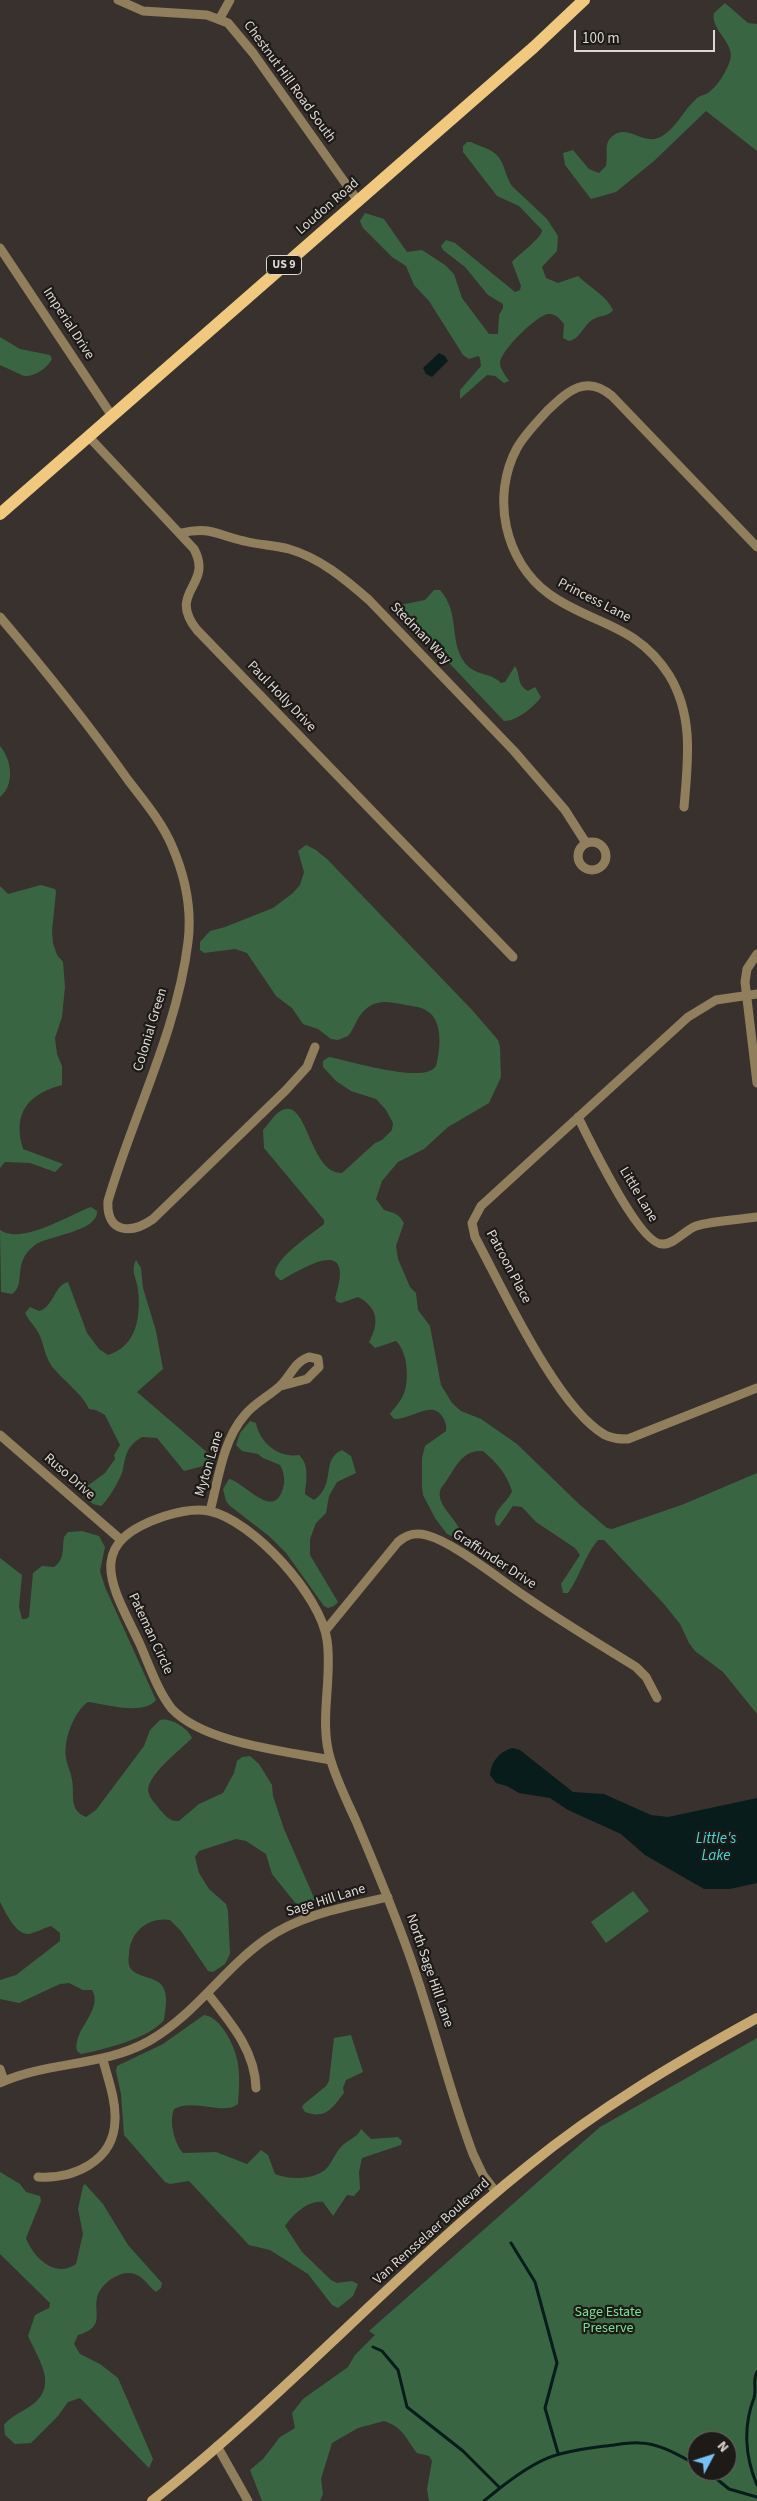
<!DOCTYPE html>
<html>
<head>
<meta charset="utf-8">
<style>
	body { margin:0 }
	#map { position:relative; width:757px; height:2501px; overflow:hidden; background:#39312d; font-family:"Source Sans 3",sans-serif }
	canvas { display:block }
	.north { position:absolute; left:687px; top:2431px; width:50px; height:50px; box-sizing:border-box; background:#1d1a18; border:1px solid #6a6664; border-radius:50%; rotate:50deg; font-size:14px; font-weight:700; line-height:20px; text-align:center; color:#ddd8d6 }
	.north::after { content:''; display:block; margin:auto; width:18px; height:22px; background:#73c1f5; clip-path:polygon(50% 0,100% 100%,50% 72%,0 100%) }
	.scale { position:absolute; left:574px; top:30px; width:141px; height:22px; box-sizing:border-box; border:2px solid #ddd8d6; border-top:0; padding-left:6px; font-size:15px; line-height:18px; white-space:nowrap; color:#ddd8d6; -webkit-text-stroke:4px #1d1a18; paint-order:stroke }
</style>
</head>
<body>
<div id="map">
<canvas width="757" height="2501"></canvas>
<div class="north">N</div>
<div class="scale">100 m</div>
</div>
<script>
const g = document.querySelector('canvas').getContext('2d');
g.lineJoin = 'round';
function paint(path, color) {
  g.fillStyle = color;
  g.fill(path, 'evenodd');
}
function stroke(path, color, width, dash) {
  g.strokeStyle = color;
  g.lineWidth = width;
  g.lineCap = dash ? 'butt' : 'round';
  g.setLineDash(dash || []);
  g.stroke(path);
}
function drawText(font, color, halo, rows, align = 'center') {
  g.font = font + ' "Source Sans 3",sans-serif';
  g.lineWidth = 4.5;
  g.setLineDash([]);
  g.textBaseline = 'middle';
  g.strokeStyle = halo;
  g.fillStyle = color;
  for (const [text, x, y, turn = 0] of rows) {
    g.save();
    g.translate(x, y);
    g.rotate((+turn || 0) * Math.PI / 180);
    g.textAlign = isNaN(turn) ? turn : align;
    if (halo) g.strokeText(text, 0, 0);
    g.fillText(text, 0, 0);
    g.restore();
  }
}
paint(new Path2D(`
	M725 3 748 23 757 24V151L706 111 654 161 616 192 591 199 565 165 563 153 573 150 589 169 599 173 606 166C609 154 602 143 614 135 627 125 643 144 658 138 674 132 683 111 695 100 698 96 704 95 708 93 717 87 726 72 730 61 736 43 710 30 714 13Z
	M467 142H471C478 146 486 147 493 152 505 160 504 174 512 186L547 219 558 236 557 251 542 267 546 278 558 283 578 276C590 288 606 295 613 310 608 317 599 315 592 320 583 326 580 339 569 341L563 338 564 324C560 319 556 313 548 314 537 315 500 351 500 363 500 369 506 376 509 381L504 383 495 376 487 375 460 399V390L481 366 480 358 478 356 469 359 463 355 429 301 414 285 406 266 392 257 363 228 360 221 365 213 384 219 407 252 422 250 445 265 454 274 462 298 489 334H498L499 315 503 308V304L488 295 465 267 443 250 441 246 446 240 455 243 515 292 520 290 521 286 512 262C519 254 543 237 542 230L519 206 497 196 463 152V146Z
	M0 337 20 349 50 355 52 359C47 368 35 377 24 376L0 365Z
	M434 590H440C461 614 448 640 465 663 475 676 490 672 501 683L505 682 515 666C521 675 516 684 528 691L535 687 541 697C534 707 517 721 504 721L398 609 400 605 425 600Z
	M0 746C12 760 15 785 0 797Z
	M306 845 316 850 328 860 473 1011 498 1040 500 1047 501 1077 489 1103 448 1127 424 1149 398 1162 382 1181 376 1199 384 1210C394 1213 398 1213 404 1223L396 1246 398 1259 410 1287 416 1293 418 1310 430 1326 441 1385 452 1403 461 1411 481 1419 517 1444 579 1504 607 1528 612 1529 684 1504 757 1473V1714L723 1672 695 1651 689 1643 680 1624 664 1604 604 1540H598C585 1555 580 1576 568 1593H563L561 1584 580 1555 575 1548 536 1522 522 1507 513 1506 499 1526 496 1525C491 1510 508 1503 512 1491 506 1473 497 1463 483 1451 459 1449 454 1473 441 1488 434 1504 456 1517 460 1531L454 1537 447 1534 435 1518 423 1495 422 1487V1458L425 1446 446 1431C447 1425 445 1421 442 1416 431 1400 411 1420 394 1419L390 1414C395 1407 403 1399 405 1390 409 1376 407 1351 396 1341L375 1348 369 1342C379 1324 379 1308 358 1297L341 1303 337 1302 335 1298C355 1238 311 1263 282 1280H280L275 1275C273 1259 312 1234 324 1224V1220L264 1148 263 1130C268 1125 273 1116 279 1112 308 1092 308 1174 342 1173L375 1143 382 1140 392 1130 393 1123 386 1110 376 1099 351 1091 336 1081 323 1067V1061L329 1057C347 1060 425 1085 436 1066 440 1051 444 1021 427 1011 420 1006 409 1006 401 1004 390 1002 380 1000 370 1006 357 1014 357 1025 348 1036L338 1040 331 1039 318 1029 303 1024 292 1008 276 996 247 953 235 949 204 953 200 950V942L210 931 225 927 273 908 293 893 300 885 304 872 298 851Z
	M41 885 55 889 56 892 52 931 53 943 57 955 63 962 65 987 62 1017 55 1038 57 1054 62 1066V1085C29 1094 12 1112 23 1149L63 1164 55 1172 30 1163 5 1162 0 1168V886L8 894Z
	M91 1207 97 1211C98 1232 49 1235 35 1245 11 1263 27 1284 12 1294L1 1292 0 1230C23 1245 68 1215 91 1207Z
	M136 1260 141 1268 143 1288 156 1331 163 1369 137 1392 216 1460 211 1464 184 1471 157 1438 142 1437C127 1446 126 1454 123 1469 122 1477 107 1502 101 1506L93 1504 83 1495 82 1490 105 1473 115 1459 114 1455 120 1445 105 1415 96 1410 89 1409C83 1394 61 1379 51 1365 45 1356 44 1346 40 1336 36 1327 29 1321 25 1313L30 1307 39 1311C54 1307 54 1285 68 1282L87 1333 99 1349 108 1355C137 1346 141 1316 138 1290 137 1279 130 1271 136 1260Z
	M250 1421 256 1423C260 1443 278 1458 299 1455 310 1465 306 1481 305 1494L314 1500C337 1484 320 1460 342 1450L351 1456 356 1473 337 1482 329 1496 326 1513 316 1523 310 1539V1555L338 1602 334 1606 328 1608 324 1606 286 1553 269 1536 230 1506 226 1501 223 1489 229 1479C245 1482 276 1525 284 1484 285 1479 283 1469 280 1465L263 1458 258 1454 242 1451 236 1445 240 1433Z
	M82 1531 99 1536 105 1547 100 1571 105 1587 156 1700C143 1716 105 1704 88 1702 74 1711 63 1741 66 1758 67 1765 71 1772 72 1780 75 1794 68 1810 86 1817L96 1810 144 1746 150 1730 160 1720C170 1717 188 1728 192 1738 183 1748 142 1778 149 1794 151 1800 157 1805 160 1810 166 1816 170 1822 179 1821L199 1804 223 1793 234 1773 237 1761 242 1757 250 1756 259 1764 272 1785 273 1796 284 1829 315 1900 308 1906 297 1905 272 1874 266 1854 246 1841 236 1839 199 1851 195 1857 199 1873 209 1889 226 1904 228 1911 230 1954 225 1964 213 1972 208 1971 181 1931 170 1920C148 1916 129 1933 129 1955 128 1960 128 1966 132 1970 139 1978 160 1977 164 1989 168 1998 165 2011 164 2020 148 2039 105 2049 81 2054L77 2051C72 2030 104 2010 92 1990H83L69 1983 60 1984 19 2003 0 1999V1980L16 1975 60 1941V1933L51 1926C43 1928 36 1933 28 1934 15 1934 5 1911 0 1902V1558L22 1575 19 1607 22 1619H26L29 1617 33 1573 42 1566 54 1567C65 1559 62 1549 64 1537L68 1532Z
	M633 1891 649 1911 606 1943 591 1922Z
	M204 2015C222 2017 236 2049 238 2064 240 2077 239 2091 238 2104 224 2116 194 2098 174 2109 169 2121 174 2143 183 2153L216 2152 247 2164 261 2150 268 2155 275 2174C290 2180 311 2180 325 2170 331 2165 335 2153 341 2147 347 2140 357 2138 361 2129L371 2139 398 2137 402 2141 401 2145 362 2158 359 2172 360 2189 354 2196 347 2195 333 2216 323 2202C309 2199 292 2215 285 2226L302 2252 331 2280 337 2283 352 2281 358 2284 353 2296 338 2308 332 2305 308 2274 270 2250 249 2245 189 2181 170 2184 165 2182 124 2135 121 2094 116 2071 117 2066 163 2044Z
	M351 2035 363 2072 346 2080 343 2088 344 2093C333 2107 326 2120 305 2112L302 2107 304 2104 326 2086 329 2081 334 2038Z
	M757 2038V2501H429L427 2489 432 2461 429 2456 417 2453C406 2439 403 2427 384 2421L358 2428 332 2443 321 2479 323 2494 320 2501H262L250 2470 263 2459 280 2437 295 2428 292 2413 303 2399 348 2367 355 2355 375 2335 369 2331 600 2127ZM697 2441H727V2471H697Z
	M0 2172 20 2184 26 2192 40 2196 41 2201 26 2238C33 2257 55 2279 76 2264L83 2234 78 2209 83 2186 85 2184 103 2204 128 2245 162 2283 161 2288 156 2292C150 2288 146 2280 139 2276 124 2266 100 2283 97 2298 95 2306 98 2314 96 2322 93 2330 85 2333 78 2335L74 2344 80 2354 100 2364 118 2378 153 2459 149 2468 80 2398 68 2402 58 2416 31 2443 15 2444 5 2435 4 2425C11 2416 22 2412 32 2405 59 2385 38 2359 28 2336L35 2315 49 2308 50 2303 0 2254Z`), '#396543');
paint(new Path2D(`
	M439 353 445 356 448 361 432 377 426 374 423 368Z
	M512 1748 520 1750 573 1792 604 1794 651 1815 668 1817 757 1798V1883L730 1889H704L645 1855 621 1834 568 1810 550 1798 519 1793 507 1786 496 1783 490 1775C491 1762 499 1752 512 1748Z`), '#091c1c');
stroke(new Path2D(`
	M511 2243 535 2282 557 2363 545 2408 558 2453
	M373 2347 382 2351 398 2370 407 2407 463 2451 500 2488C540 2457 555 2452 605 2446 616 2445 629 2442 640 2443 659 2443 680 2456 697 2465
	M757 2372C752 2381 757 2389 754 2398 743 2426 745 2457 757 2485
	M707 2471 729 2489 757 2497
	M484 2501 500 2488`), '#091c1c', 3);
stroke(new Path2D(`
	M118 0 143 11 207 15 228 23 253 53 358 201
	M220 18 230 0
	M0 248 112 416
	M89 437 194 549C214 586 166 591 197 630L513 957
	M181 533C210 526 217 535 244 541 259 545 274 545 289 549 320 558 345 579 369 600L514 751 565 810 586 843
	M0 617C45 670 88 724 128 780 144 801 162 822 172 846 185 876 192 910 188 942 177 1032 133 1115 108 1201 106 1234 132 1234 153 1219L286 1090 307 1067 315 1047
	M684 807C688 761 694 716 669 675 636 623 592 625 549 594 504 561 491 496 517 448 525 434 537 422 548 410 568 391 586 374 612 396L757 547
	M578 856a14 14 0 1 1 28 0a14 14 0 1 1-28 0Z
	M757 954 747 969 745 982 757 1083
	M757 994 716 1000 688 1017 481 1206 472 1223 475 1237C502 1287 557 1408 605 1435 613 1439 620 1439 628 1439L757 1388
	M578 1117C589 1139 640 1246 663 1244 675 1244 685 1230 696 1226 715 1220 738 1220 757 1217
	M0 1435 120 1539
	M210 1511C218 1481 223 1440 244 1416 254 1403 268 1397 280 1386 291 1376 294 1362 309 1357L318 1359 319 1367 307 1379 281 1386
	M325 1631 398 1542C406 1535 414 1532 426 1535 454 1542 500 1580 526 1597 562 1622 599 1644 636 1667L646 1677 657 1698
	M330 1760C285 1751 204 1743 172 1709 157 1690 149 1664 139 1642 111 1584 83 1543 165 1516 178 1512 195 1508 209 1511 253 1520 321 1596 327 1640 333 1679 318 1722 331 1761 337 1781 347 1801 356 1821 373 1861 390 1902 405 1943 431 2012 447 2085 473 2154L483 2175 496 2192
	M208 1994C230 2022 255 2050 256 2088
	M0 2069 4 2081
	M0 2083C48 2061 103 2067 149 2041 196 2014 224 1968 266 1939 301 1914 347 1907 388 1897
	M38 2177C73 2179 114 2162 115 2120 116 2100 108 2079 103 2060
	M217 2446 248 2501`), '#917e5c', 9);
stroke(new Path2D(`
	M152 2501C284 2397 397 2271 528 2166 599 2108 677 2062 757 2018`), '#c7a870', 10);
stroke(new Path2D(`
	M0 514 534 47 584 0`), '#f0c97f', 12);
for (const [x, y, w] of [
	[284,265,35]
]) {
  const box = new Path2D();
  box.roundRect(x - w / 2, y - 9.5, w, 19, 4);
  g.fillStyle = '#1d1a18';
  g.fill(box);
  stroke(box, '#ddd8d6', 1);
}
drawText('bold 12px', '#ddd8d6', null, [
	["US 9",284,265]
]);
drawText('14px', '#ddd8d6', '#1d1a18', [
	["Chestnut Hill Road South",289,82,54],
	["Loudon Road",328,207,-41],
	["Imperial Drive",68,324,57],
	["Princess Lane",594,601,27],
	["Stedman Way",420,634,46],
	["Paul Holly Drive",281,697,46],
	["Colonial Green",151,1030,-73],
	["Little Lane",638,1195,59],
	["Patroon Place",508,1267,62],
	["Myton Lane",210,1464,-73],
	["Ruso Drive",69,1477,41],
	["Graffunder Drive",494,1560,33],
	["Pateman Circle",150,1634,65],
	["Sage Hill Lane",326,1901,-17],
	["North Sage Hill Lane",429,1971,71],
	["Van Rensselaer Boulevard",432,2232,-42]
]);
drawText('14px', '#79e392', '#1d1a18', [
	["Sage Estate",608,2313],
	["Preserve",608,2329]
]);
drawText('italic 15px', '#49d9db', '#1d1a18', [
	["Little's",716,1840],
	["Lake",716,1857]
]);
</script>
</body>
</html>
